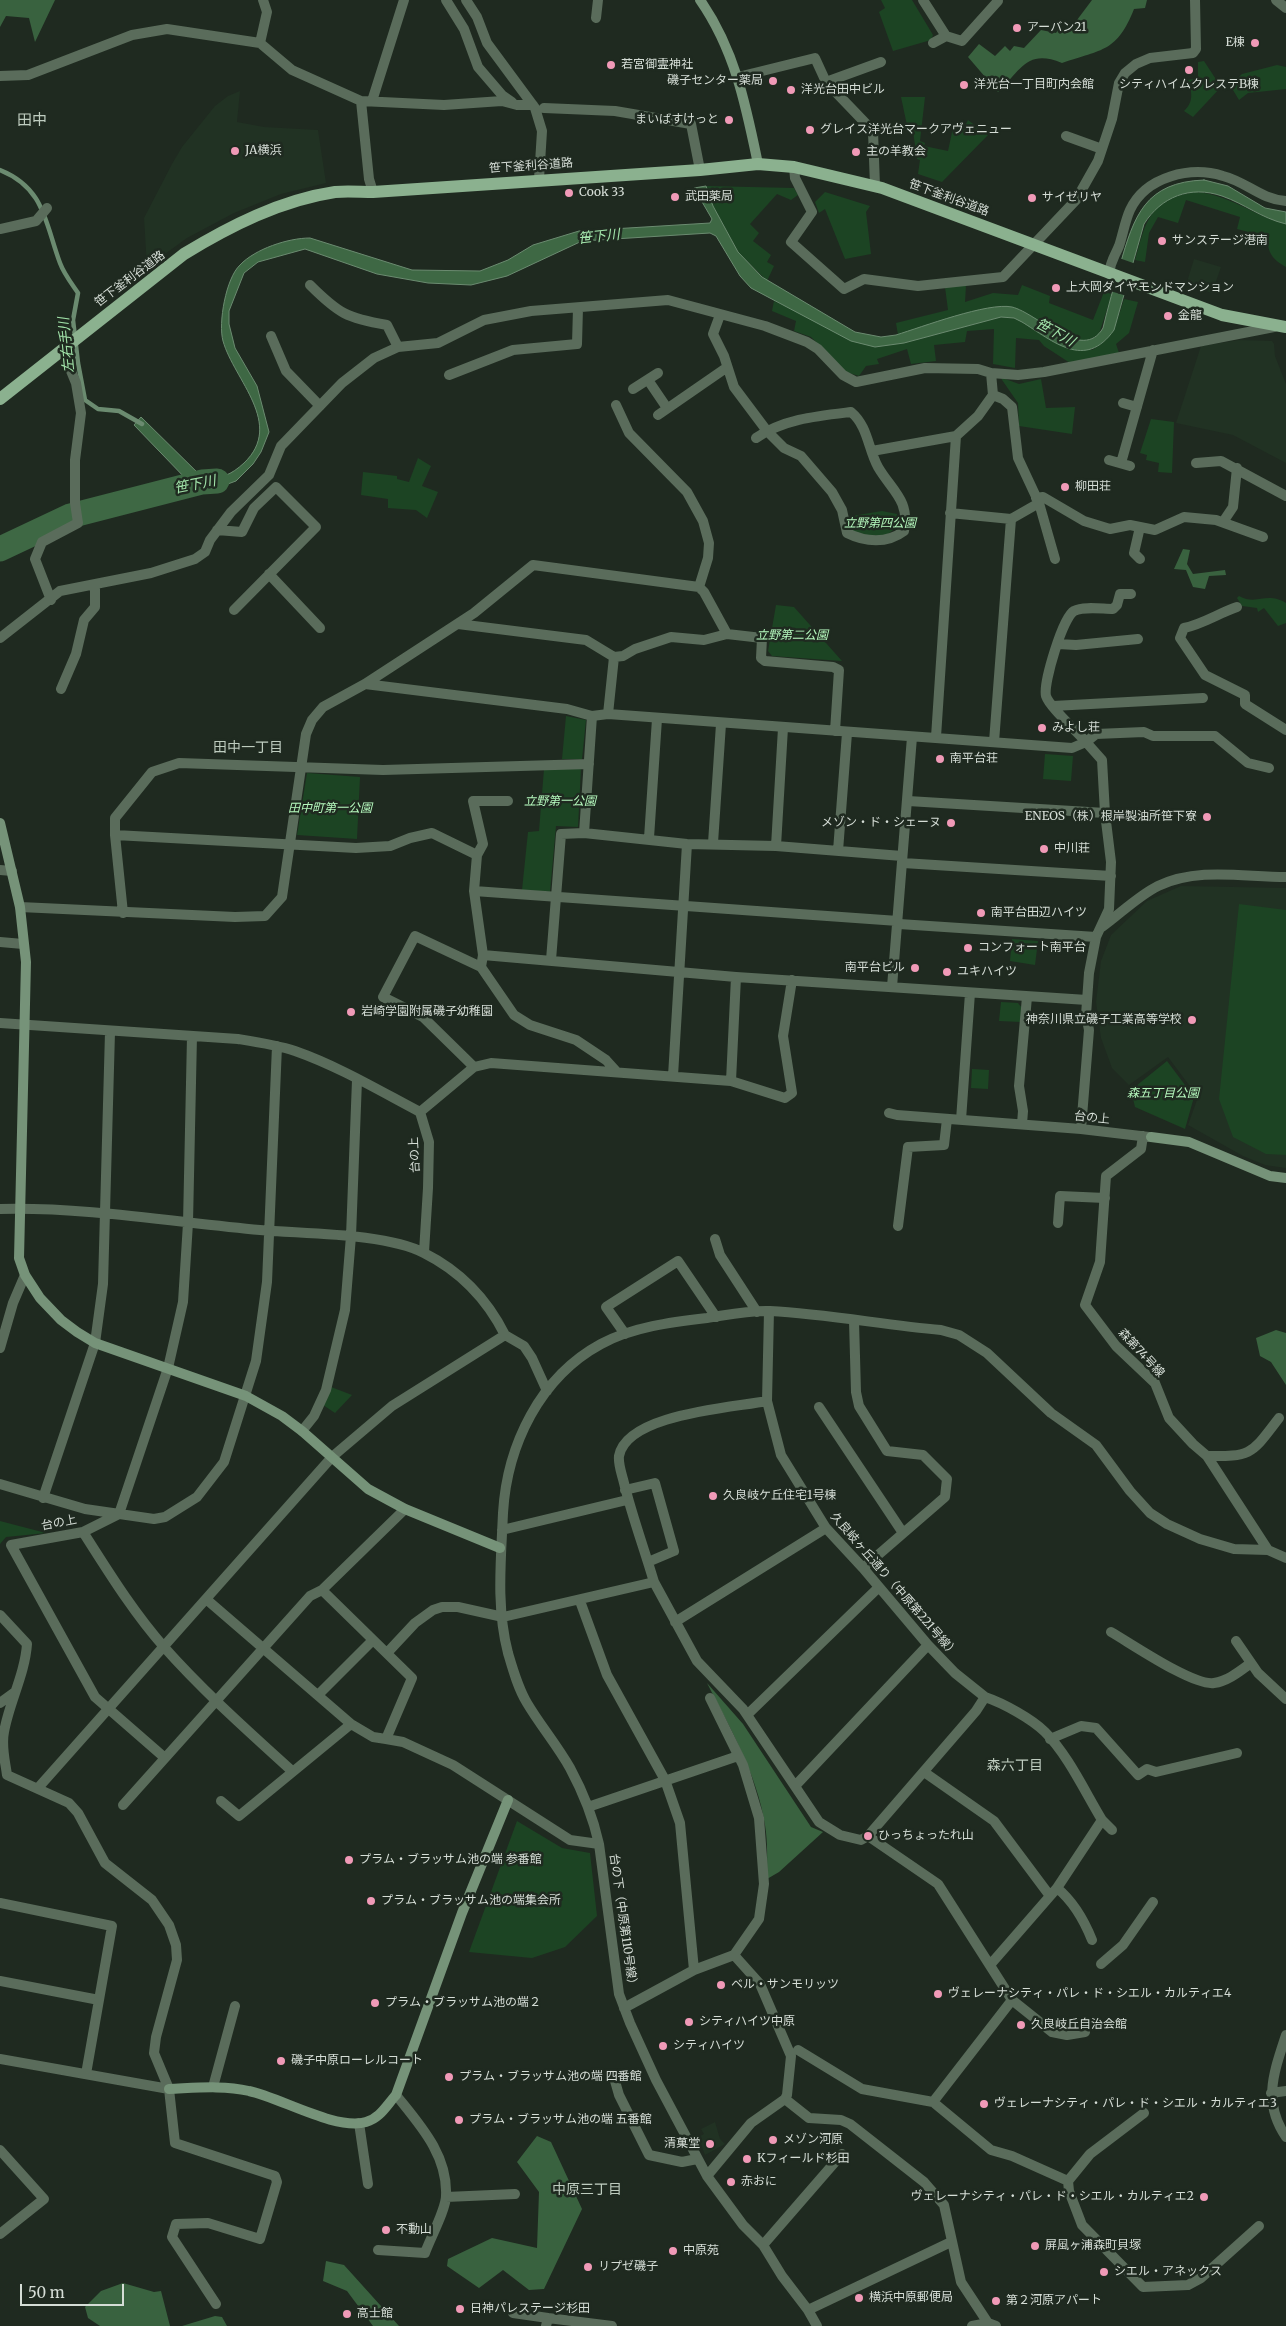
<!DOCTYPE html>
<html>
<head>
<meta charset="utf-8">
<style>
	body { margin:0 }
	#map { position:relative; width:1286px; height:2326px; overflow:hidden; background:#1f2a20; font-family:Merriweather,serif }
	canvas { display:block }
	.scale { position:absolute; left:20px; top:2284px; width:104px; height:22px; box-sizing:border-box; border:2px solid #d5ddd6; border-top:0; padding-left:6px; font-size:15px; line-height:18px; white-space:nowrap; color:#d5ddd6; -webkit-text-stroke:4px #1f2a20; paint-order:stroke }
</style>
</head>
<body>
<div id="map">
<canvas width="1286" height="2326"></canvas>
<div class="scale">50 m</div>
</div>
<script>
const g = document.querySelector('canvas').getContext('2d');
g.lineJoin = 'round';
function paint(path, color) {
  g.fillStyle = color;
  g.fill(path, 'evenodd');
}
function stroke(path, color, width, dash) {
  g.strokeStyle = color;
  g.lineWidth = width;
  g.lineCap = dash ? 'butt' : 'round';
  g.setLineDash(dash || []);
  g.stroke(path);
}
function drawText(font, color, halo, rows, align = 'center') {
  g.font = font + ' Merriweather,"Noto Sans JP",serif';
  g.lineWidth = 5;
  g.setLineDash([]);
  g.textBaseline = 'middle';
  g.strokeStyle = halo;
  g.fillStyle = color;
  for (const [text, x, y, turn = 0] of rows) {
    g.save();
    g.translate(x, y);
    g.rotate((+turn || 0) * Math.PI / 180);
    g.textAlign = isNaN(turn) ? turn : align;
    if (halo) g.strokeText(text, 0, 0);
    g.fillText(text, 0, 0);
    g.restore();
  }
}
paint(new Path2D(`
	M240 91 237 122 264 127 318 130 326 183 281 194 234 213 187 238 147 267 144 218 172 164 182 147 215 106 228 96Z
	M1194 259 1221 267 1212 293 1186 285Z
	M1239 340 1272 341 1274 344 1275 356 1286 384V463L1233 435 1176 423 1201 346Z
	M1181 886 1286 888V1168L1265 1165 1243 1156 1188 1125 1198 1097 1168 1057 1129 1085 1112 1068 1101 1038 1096 1002 1101 961 1111 935 1147 901Z
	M715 2122 720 2139 725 2144 705 2155 698 2137 704 2134 701 2129Z`), '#213223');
paint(new Path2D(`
	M881 0H912L933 35 931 40 893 51 879 12 885 8Z
	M1204 61 1221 87 1193 117 1184 111C1194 102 1192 92 1188 80L1198 78V62Z
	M1277 65 1286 67V89L1248 93 1239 100 1230 85 1242 74Z
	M901 97H925L920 141 925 143 924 146 948 151 954 123 965 126 968 120 988 135 942 182 918 174 920 160 917 159 913 131 908 130Z
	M706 186 794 188 798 195 791 200 777 194 750 224 759 233 753 241 771 255 767 262 774 266 767 281 738 252 713 206Z
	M825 192 870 206 866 212 871 254 845 259 825 209 819 213 815 202Z
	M1195 192C1229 194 1254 216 1286 224V267C1272 259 1268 253 1267 237L1237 229 1240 217 1186 200 1178 223 1158 217 1149 233 1145 262 1135 260C1146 221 1149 199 1195 192Z
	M966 285 965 302 993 293 1018 295 1022 285 1050 296 1049 303 1093 320 1104 292 1112 294 1099 334C1093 338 1085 343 1077 341 1049 335 1034 309 998 306L898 335 896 323 948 310 945 287Z
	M1124 299 1138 302 1129 333 1116 344 1119 353 1070 363 1044 346 1039 340 1016 338 1015 368 993 364 994 329 967 331 965 342 934 345 936 361 911 364 907 349 877 359 879 364 866 366 859 376 846 372 811 337 794 331 796 321 772 311 774 301 875 347 904 343 1001 317 1014 318 1092 350C1113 339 1117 321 1124 299Z
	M1000 377 1019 384 1041 379 1046 408 1075 407 1072 434 1019 426 1018 403Z
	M1151 419 1174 422 1172 473 1158 472 1159 463 1146 460 1147 455 1140 453Z
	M418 458 431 466 422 486 438 492 427 518 416 510 388 508V499L361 495 363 472 397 476V479L409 482Z
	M882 511 897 514 899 524C883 543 874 536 853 532L852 516Z
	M1239 596C1257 606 1266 591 1286 603V623L1278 626 1264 608 1258 612 1257 608 1242 606 1237 598Z
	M776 605 794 607 842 661 772 656 768 651Z
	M566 716 586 720 582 759H562Z
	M1045 754 1073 756 1071 781 1043 779Z
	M581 768 578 827 556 826 550 892 522 890 528 832 539 831 544 769Z
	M307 773 360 777 357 839 297 835Z
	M1239 904 1286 910V1155L1266 1154 1233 1137 1219 1099Z
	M1012 939 1038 941 1035 965 1010 961Z
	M1001 1002 1018 1003 1022 1008 1021 1022 999 1021Z
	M1167 1061 1194 1097 1185 1129 1135 1107 1131 1090Z
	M972 1069 989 1070 988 1089 971 1088Z
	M331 1387 352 1395 335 1413 323 1405Z
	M0 1521 46 1533 6 1537 0 1544Z
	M517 1821 562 1848 590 1853 597 1916 565 1947 532 1958 469 1952Z`), '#1c4423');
paint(new Path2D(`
	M0 0H55L35 42 29 18 6 16 0 27Z
	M1092 0H1147L1145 8 1134 9C1117 52 1103 49 1062 63 1027 49 1022 69 998 92L968 57 979 44 995 56 1005 46 1010 51 1014 46 1024 48 1041 30 1056 33 1060 27 1068 32Z
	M1183 549 1190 550 1187 564 1193 574 1225 570 1226 575 1209 576 1205 589 1193 587 1186 570 1174 569Z
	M1276 1330 1286 1333V1385L1271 1362 1260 1356 1256 1338Z
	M707 1683 743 1724 811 1827 823 1832 779 1872 767 1879C767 1861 768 1843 765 1825 757 1774 730 1728 707 1683Z
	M537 2136 551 2142 582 2209 544 2289 529 2290 503 2270 479 2288 447 2266 448 2259 492 2238 537 2248 539 2192 517 2162Z
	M326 2261 344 2265 399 2326H373L347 2291 323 2281Z
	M123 2283 154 2292 161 2291 170 2326H100L88 2318 85 2307 101 2291Z
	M215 2316 222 2317 227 2326H182Z`), '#39623f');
const water = new Path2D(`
	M1204 180 1228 186 1265 208 1286 212V224C1261 218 1245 204 1222 196 1190 185 1161 197 1144 224L1114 330C1085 371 1053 341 1022 322L1014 318 1001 317 904 343 875 347 851 341 751 288 740 276 716 236 710 233 582 241 507 276 471 285 428 283 377 274 305 249 258 262 244 273 229 311V324L235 348 257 386 269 432 261 452 253 464 236 481 225 485 186 492 181 484 188 481 134 425 141 417 203 478C221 479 231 475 244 463 285 424 234 380 223 341 218 323 226 278 240 265 255 249 288 238 310 238L412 270 480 271 508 260 533 245 579 231 710 223 712 219 694 188 706 186 713 206 738 252 762 277 855 332 881 337 896 335C922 327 988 302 1012 307 1037 313 1083 363 1103 328 1108 307 1114 286 1120 265 1134 216 1145 182 1204 180Z`);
paint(water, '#3e6844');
stroke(water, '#6b8b70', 1);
paint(new Path2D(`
	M1119 258 1136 264 1127 296 1110 291Z`), '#1f2a20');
stroke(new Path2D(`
	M0 170C45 188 45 223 60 263 64 274 72 284 78 293L73 320 78 363 85 400 98 409 119 411 142 424`), '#6b8b70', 4.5);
stroke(new Path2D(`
	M0 549 70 516 202 482 217 481`), '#3e6844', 25);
stroke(new Path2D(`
	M446 0 464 29 478 67 502 95 512 102
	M466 0 477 17 487 43 535 108 542 131 539 179
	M923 0 946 36 962 41 998 1
	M1276 0 1286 8
	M596 18 598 0
	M260 43 267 12 263 0
	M933 43 946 36
	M0 76 28 75 132 35 167 29 260 43 292 70 361 101 444 105 502 101 517 105H533
	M738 77 815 58 826 82 873 131 875 186
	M826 82 881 62
	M361 101 369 179 373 192
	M372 101 404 0
	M544 108 615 111 691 124 700 170
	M1066 136 1102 149
	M794 167 795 178 812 212 791 242 844 289 864 279 918 286 1003 277 1076 200 1098 161 1112 119 1119 83 1125 73 1136 64 1150 58 1193 53 1196 49 1195 0
	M0 229 36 221 47 208
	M1109 274C1111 259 1114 258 1119 246 1123 234 1125 221 1130 210 1146 176 1191 166 1223 176 1247 182 1260 199 1286 201
	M310 285C339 314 347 318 387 325L398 347
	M720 315 713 334 724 356 734 387 767 431 784 448 801 456 832 492 842 510 847 533C865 542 887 544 904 531 910 500 892 491 878 467 868 449 868 426 851 412 817 416 784 419 756 438
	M271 336 286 371 320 406
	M449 375 513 350 577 344 578 308
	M648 380 667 408
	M633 389 658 373
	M993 395 1003 399 1012 407 1018 458 1039 503 1055 559
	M1123 403 1137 407
	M658 415 726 368
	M872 451 956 436 978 416 993 395 991 373
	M1109 460 1130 466
	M1121 463 1153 350
	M1196 463 1221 461 1286 496
	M1036 498 1043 497 1084 521 1110 529 1130 525 1155 530 1184 517 1216 520 1263 537
	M950 513 1011 519 1039 503
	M1223 522 1233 507 1237 468
	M217 530 242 532 254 508 276 487 316 527 234 610
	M1140 559 1134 553 1140 527
	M269 574 320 628
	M1131 594H1120L1117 605 1113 609C1102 609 1084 606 1074 611 1063 617 1043 683 1046 696 1050 708 1077 731 1086 742L1096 734 1144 732 1153 736H1215L1248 763 1269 768
	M51 600 35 559 42 542 78 523 75 503V460L81 413 76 383 62 349
	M1237 607C1219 613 1203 624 1184 628L1180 638 1205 675 1245 695V704L1286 730
	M458 624 586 640 614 657 623 656 635 649 671 637 704 640 727 634 704 592 699 587 708 558 709 543 703 521 687 492 629 433 616 405
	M727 634 762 638 761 658 765 661 833 667 839 670 835 731
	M0 638 60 591 151 573 195 559 205 552 210 540 231 512 269 475 281 446 342 383 374 358 398 347 438 343 484 320 531 311 668 300 765 326 807 342 818 349 843 375 856 382 925 368 978 369 991 373 1018 375 1044 372 1274 327
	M1058 644 1076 645 1138 639
	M365 684 567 709 592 716 608 714 1072 748 1086 742 1102 760 1105 813 1111 862 1109 909 1096 937 1089 973 1086 1015 1089 1030 1081 1129
	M61 689 76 654 84 620 95 607V585
	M1053 706 1203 698
	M608 714 614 657
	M936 737 956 436
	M994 742 1011 519
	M508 801H473L483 844 477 855 474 891 483 955 481 967 514 1015 530 1025 576 1040 606 1060 616 1071
	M908 801 1105 813
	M584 833 592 716
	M115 835V818L152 772 179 763 383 770 589 764
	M649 838 657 719
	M713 843 721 724
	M776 846 783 728
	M838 851 847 733
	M903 863 1111 876
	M0 870 12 871
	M474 891 898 921
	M20 907 235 917 265 916 282 897 306 734 312 720 323 707 365 684 474 613 533 565 699 587
	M123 913 115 835 356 848 390 846 410 838 432 833 477 855
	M899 924 1096 937
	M1102 927C1120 914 1138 896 1158 886 1198 867 1243 877 1286 877
	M0 942 23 944
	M483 955 736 977 1087 1000
	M551 960 561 834 584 833 687 844 776 846 902 856
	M892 987 912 737
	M0 1023 238 1039C257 1042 277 1045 295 1051 338 1066 380 1091 420 1112
	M474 1067 423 1017 383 997 415 936 481 967
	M673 1076 687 844
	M731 1081 736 977
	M420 1112 474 1067 491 1063 731 1081 785 1098 792 1093 783 1036 792 980
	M420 1112 429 1142 428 1188 424 1252
	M889 1113 897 1115 1081 1129 1149 1137
	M961 1120 970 993
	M1022 1124 1023 1111 1019 1086 1027 997
	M1143 1136 1141 1149 1106 1176 1100 1262 1085 1305 1116 1346 1155 1383 1169 1418 1193 1444 1207 1456 1268 1550
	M0 1209C86 1207 174 1222 260 1230 305 1234 386 1233 424 1253 460 1271 487 1299 505 1335L392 1406 332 1457 38 1788
	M1058 1223 1060 1196 1105 1198
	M898 1226 908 1147 944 1145 947 1119
	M715 1239 720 1255 757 1312
	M854 1321 856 1392 859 1406 887 1451 923 1455 947 1479 945 1497 863 1568
	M625 1334 606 1307 678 1261 716 1317
	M505 1335 524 1346 532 1358 547 1391
	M0 1348 13 1303 25 1275
	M819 1407 903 1533
	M302 1431 314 1416 326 1390 345 1310 351 1236 357 1080
	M1207 1456C1253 1457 1252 1453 1279 1418
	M0 1484 85 1509 154 1519 165 1517 197 1497 224 1462 256 1361 267 1282 277 1046
	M625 1490 655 1483 674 1551 648 1562
	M43 1498 95 1343 103 1284 110 1032
	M119 1514 168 1368 183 1302 188 1223 192 1036
	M119 1514 83 1532 11 1545 95 1697 165 1758
	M502 1530 627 1500
	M83 1532C108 1571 133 1612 164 1647 203 1691 248 1731 292 1771
	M654 1582C644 1548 632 1516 624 1483 622 1474 618 1465 619 1456 627 1414 731 1408 767 1401
	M322 1590 412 1678 386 1739 403 1742 453 1765 570 1840 599 1844
	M206 1599 351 1724 373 1737 386 1739
	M580 1601 607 1675 665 1780 680 1823 694 1970
	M0 1615 27 1644C25 1674 9 1703 4 1732 1 1746 5 1760 7 1775L69 1803 78 1813 105 1863 152 1900 169 1925 176 1945 177 1960 156 2037 154 2053 169 2089 175 2143 275 2176 277 2182 260 2239 208 2223 176 2224 172 2237 216 2304
	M675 1622 826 1528
	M1111 1632C1132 1644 1193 1686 1214 1683 1228 1681 1240 1671 1251 1663
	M1236 1641 1258 1673 1286 1699
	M387 1653 415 1623 433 1610 442 1607H458L503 1617 654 1582 697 1661 743 1709 819 1822 840 1835 861 1840 868 1836 976 1711 985 1697 955 1673 928 1645 863 1568 826 1528 781 1455 767 1401 769 1311
	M319 1694 373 1640
	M985 1697C1003 1703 1032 1719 1045 1732 1068 1755 1085 1792 1102 1820L1112 1830
	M0 1703 15 1692
	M747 1715 879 1587
	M1050 1739 1081 1726 1096 1728 1138 1775 1147 1769 1156 1772 1237 1753
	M924 1772 994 1821 1050 1896
	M795 1786 928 1645
	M221 1801 239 1816 351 1724
	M123 1805 310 1596 322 1590 405 1509
	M588 1807 738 1756
	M868 1836 938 1884 1012 2000 1052 2032 1067 2035 1085 2032
	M1057 1888C1074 1902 1084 1920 1092 1940
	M0 1903 112 1926 86 2074
	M734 1955 760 1984 791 2056 787 2095 785 2099 809 2118 841 2120 850 2124 924 2182 944 2205 961 2282 988 2323 996 2326
	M1101 1964 1123 1945 1153 1902
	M990 1965 1057 1888 1102 1820
	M0 1981 99 2000
	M624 2008 694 1970 734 1955 759 1919 764 1884 759 1818 743 1765 710 1698
	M1286 2035C1274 2072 1262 2102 1286 2137
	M798 2050 862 2089 933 2102 991 2150 1012 2156 1068 2181
	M0 2059 169 2089
	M613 2074 619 2095 649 2155 682 2162 697 2159
	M213 2087 235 2006
	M1271 2093 1286 2091
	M933 2102 1012 2000
	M1144 2113 1090 2154 1068 2181 1069 2191 1082 2225 1143 2287 1188 2285 1201 2278 1259 2226
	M359 2123 368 2184
	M0 2150 44 2199 0 2234
	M707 2176 751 2123 785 2099
	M446 2197 515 2194
	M763 2245 842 2154
	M378 2250 425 2253C430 2239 446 2209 446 2196 448 2155 420 2125 396 2095
	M808 2310 951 2242
	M513 2313 548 2318
	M546 2326 548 2318 612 2326
	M817 2326 808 2310 782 2276 763 2245 743 2225 707 2176 656 2080 630 2023 619 1994 599 1844C593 1817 583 1792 570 1768 557 1745 540 1725 527 1703 518 1688 513 1670 508 1653 496 1607 501 1560 503 1513 507 1445 540 1377 601 1344 632 1327 672 1322 707 1318 727 1315 749 1310 770 1311 827 1314 884 1325 941 1330L959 1335 987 1353 1051 1413 1096 1445 1130 1491 1150 1513 1167 1524 1200 1539 1234 1549 1268 1550 1286 1558
	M972 2326 988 2323`), '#5a6c5b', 10);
stroke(new Path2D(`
	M700 0C735 50 746 106 758 164
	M0 823 20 907 26 962 19 1258 25 1275 40 1298 61 1320 77 1332 95 1343 246 1396 282 1416 302 1431 368 1489 405 1509 500 1548
	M1151 1137 1189 1142 1270 1176 1286 1178
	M169 2089C195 2088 223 2085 249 2091 279 2097 336 2131 366 2122 380 2118 386 2106 396 2095L462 1913 508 1800`), '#769379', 10);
stroke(new Path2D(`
	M0 399 184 254C230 226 281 200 335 192 347 191 361 192 373 192L700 170 758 164 794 167 882 188 1222 315 1286 327`), '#8bb18f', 12);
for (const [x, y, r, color] of [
	[1017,28,5,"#f09ab7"],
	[1255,43,5,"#f09ab7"],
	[611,65,5,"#f09ab7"],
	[1189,70,5,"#f09ab7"],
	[773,81,5,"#f09ab7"],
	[964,85,5,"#f09ab7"],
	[791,90,5,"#f09ab7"],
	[729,120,5,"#f09ab7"],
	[810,130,5,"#f09ab7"],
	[235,151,5,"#f09ab7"],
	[856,152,5,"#f09ab7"],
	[569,193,5,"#f09ab7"],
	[675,197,5,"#f09ab7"],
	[1032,198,5,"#f09ab7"],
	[1162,241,5,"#f09ab7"],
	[1056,288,5,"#f09ab7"],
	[1168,316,5,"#f09ab7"],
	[1065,487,5,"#f09ab7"],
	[1042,728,5,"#f09ab7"],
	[940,759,5,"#f09ab7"],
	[1207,817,5,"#f09ab7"],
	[951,823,5,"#f09ab7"],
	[1044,849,5,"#f09ab7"],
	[981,913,5,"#f09ab7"],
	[968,948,5,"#f09ab7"],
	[915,968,5,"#f09ab7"],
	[947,972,5,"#f09ab7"],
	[351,1012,5,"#f09ab7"],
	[1192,1020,5,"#f09ab7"],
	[713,1496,5,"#f09ab7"],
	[868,1836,5,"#f09ab7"],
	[349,1860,5,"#f09ab7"],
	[371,1901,5,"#f09ab7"],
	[721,1985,5,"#f09ab7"],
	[938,1994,5,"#f09ab7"],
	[375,2003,5,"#f09ab7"],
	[689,2022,5,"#f09ab7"],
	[1021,2025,5,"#f09ab7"],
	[663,2046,5,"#f09ab7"],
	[281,2061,5,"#f09ab7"],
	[449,2077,5,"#f09ab7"],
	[984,2104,5,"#f09ab7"],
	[459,2120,5,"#f09ab7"],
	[773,2140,5,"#f09ab7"],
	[710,2144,5,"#f09ab7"],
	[747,2159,5,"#f09ab7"],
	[731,2182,5,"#f09ab7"],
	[1204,2197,5,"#f09ab7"],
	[386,2230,5,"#f09ab7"],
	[1035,2246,5,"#f09ab7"],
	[673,2251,5,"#f09ab7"],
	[588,2267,5,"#f09ab7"],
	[1104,2272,5,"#f09ab7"],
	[859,2298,5,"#f09ab7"],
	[996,2301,5,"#f09ab7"],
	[460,2309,5,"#f09ab7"],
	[347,2314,5,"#f09ab7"]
]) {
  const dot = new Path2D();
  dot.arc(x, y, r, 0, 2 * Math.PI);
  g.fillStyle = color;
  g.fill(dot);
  stroke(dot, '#1f2a20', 2);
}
drawText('12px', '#d5ddd6', '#1f2a20', [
	["アーバン21",1027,28],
	["E棟",1245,43,"right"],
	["若宮御霊神社",621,65],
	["磯子センター薬局",763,81,"right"],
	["洋光台一丁目町内会館",974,85],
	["シティハイムクレステB棟",1189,85,"center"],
	["洋光台田中ビル",801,90],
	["まいばすけっと",719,120,"right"],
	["グレイス洋光台マークアヴェニュー",820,130],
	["JA横浜",245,151],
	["主の羊教会",866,152],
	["Cook 33",579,193],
	["武田薬局",685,197],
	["サイゼリヤ",1042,198],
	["サンステージ港南",1172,241],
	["上大岡ダイヤモンドマンション",1066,288],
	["金龍",1178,316],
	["柳田荘",1075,487],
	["みよし荘",1052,728],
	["南平台荘",950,759],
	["ENEOS（株）根岸製油所笹下寮",1197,817,"right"],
	["メゾン・ド・シェーヌ",941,823,"right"],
	["中川荘",1054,849],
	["南平台田辺ハイツ",991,913],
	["コンフォート南平台",978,948],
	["南平台ビル",905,968,"right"],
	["ユキハイツ",957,972],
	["岩崎学園附属磯子幼稚園",361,1012],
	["神奈川県立磯子工業高等学校",1182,1020,"right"],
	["久良岐ケ丘住宅1号棟",723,1496],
	["ひっちょったれ山",878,1836],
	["プラム・ブラッサム池の端 参番館",359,1860],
	["プラム・ブラッサム池の端集会所",381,1901],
	["ベル・サンモリッツ",731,1985],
	["ヴェレーナシティ・パレ・ド・シエル・カルティエ4",948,1994],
	["プラム・ブラッサム池の端２",385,2003],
	["シティハイツ中原",699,2022],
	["久良岐丘自治会館",1031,2025],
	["シティハイツ",673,2046],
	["磯子中原ローレルコート",291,2061],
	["プラム・ブラッサム池の端 四番館",459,2077],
	["ヴェレーナシティ・パレ・ド・シエル・カルティエ3",994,2104],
	["プラム・ブラッサム池の端 五番館",469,2120],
	["メゾン河原",783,2140],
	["清菓堂",700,2144,"right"],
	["Kフィールド杉田",757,2159],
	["赤おに",741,2182],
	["ヴェレーナシティ・パレ・ド・シエル・カルティエ2",1194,2197,"right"],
	["不動山",396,2230],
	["屏風ヶ浦森町貝塚",1045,2246],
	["中原苑",683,2251],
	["リプゼ磯子",598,2267],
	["シエル・アネックス",1114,2272],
	["横浜中原郵便局",869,2298],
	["第２河原アパート",1006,2301],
	["日神パレステージ杉田",470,2309],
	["高士館",357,2314]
], 'left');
drawText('12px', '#d5ddd6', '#1f2a20', [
	["笹下釜利谷道路",531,166,-4],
	["笹下釜利谷道路",949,198,20],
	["笹下釜利谷道路",130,279,-37],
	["台の上",1092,1118,6],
	["台の上",415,1155,-93],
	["森第74号線",1141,1353,47],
	["台の上",59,1523,-11],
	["久良岐ヶ丘通り（中原第221号線）",894,1585,49],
	["台の下（中原第110号線）",623,1922,82]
]);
drawText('italic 12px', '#b5f8bd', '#1f2a20', [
	["立野第四公園",880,524],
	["立野第二公園",792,636],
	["立野第一公園",560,802],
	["田中町第一公園",330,809],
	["森五丁目公園",1163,1094]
]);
drawText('italic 14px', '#a2e4aa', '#1f2a20', [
	["笹下川",599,237,-6],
	["笹下川",1055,333,29],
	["左右手川",67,345,-96],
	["笹下川",195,485,-11]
]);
drawText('14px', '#beccbf', '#1f2a20', [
	["田中一丁目",248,748],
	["森六丁目",1015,1766],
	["中原三丁目",587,2190]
]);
drawText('15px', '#beccbf', '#1f2a20', [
	["田中",32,121]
]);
</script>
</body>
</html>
